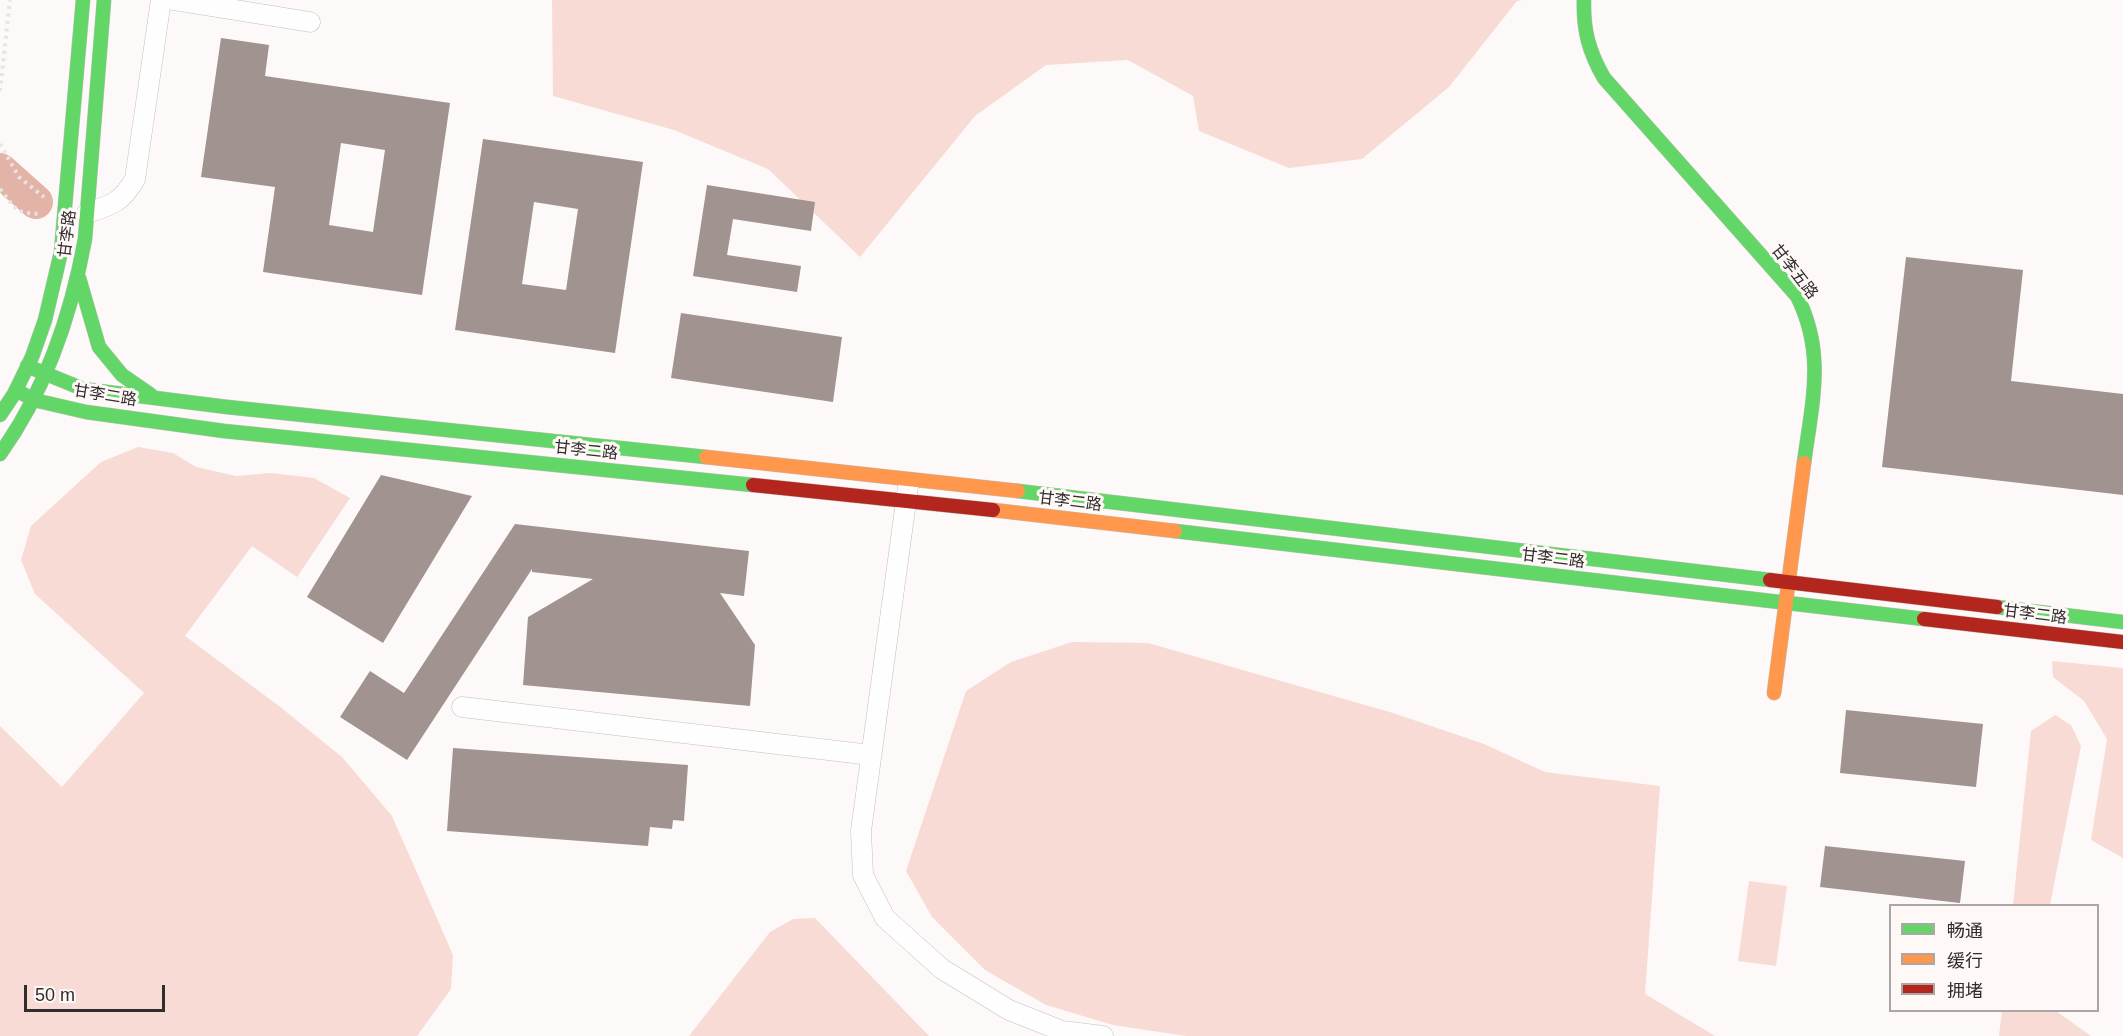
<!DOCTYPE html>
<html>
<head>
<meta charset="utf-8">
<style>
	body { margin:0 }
	#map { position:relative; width:2123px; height:1036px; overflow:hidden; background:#fdf9f8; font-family:Arial,"Noto Sans SC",sans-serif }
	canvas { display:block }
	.legend { position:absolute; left:1889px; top:904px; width:210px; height:108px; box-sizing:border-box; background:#fef8f7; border:2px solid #aca7a6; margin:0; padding:8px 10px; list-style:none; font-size:18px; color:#302d2c }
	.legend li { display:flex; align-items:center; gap:12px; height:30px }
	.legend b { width:30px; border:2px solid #aca7a6 }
	.scale { position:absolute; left:24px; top:985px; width:141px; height:27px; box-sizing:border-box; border:3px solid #302d2c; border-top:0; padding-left:8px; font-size:18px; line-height:21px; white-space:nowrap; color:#302d2c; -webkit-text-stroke:4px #fef8f7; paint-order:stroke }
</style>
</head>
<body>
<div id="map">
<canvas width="2123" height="1036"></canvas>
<ul class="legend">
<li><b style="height:8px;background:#63d668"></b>畅通</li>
<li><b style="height:8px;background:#ff974d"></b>缓行</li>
<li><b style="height:8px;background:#b3261e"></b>拥堵</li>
</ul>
<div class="scale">50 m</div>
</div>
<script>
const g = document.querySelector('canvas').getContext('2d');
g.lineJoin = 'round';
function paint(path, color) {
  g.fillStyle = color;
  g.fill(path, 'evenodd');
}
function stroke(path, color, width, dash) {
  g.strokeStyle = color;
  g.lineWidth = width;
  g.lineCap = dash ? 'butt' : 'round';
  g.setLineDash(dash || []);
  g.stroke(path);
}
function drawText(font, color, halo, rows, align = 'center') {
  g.font = font + ' Arial,"Noto Sans SC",sans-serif';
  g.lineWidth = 6;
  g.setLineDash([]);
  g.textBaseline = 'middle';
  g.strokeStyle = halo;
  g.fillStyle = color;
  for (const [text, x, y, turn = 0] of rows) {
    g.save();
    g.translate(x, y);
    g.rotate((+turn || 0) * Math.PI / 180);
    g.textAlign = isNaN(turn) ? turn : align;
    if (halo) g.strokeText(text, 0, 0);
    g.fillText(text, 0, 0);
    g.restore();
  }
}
paint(new Path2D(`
	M552 0H1523L1517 1 1449 87 1362 159 1289 168 1199 131 1193 96 1128 60 1046 65 975 116 860 257 768 169 674 130 553 96Z
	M138 447 173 453 196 467 236 476 270 473 314 478 350 498 297 577 252 546 185 636 279 706 342 757 392 816 453 955 451 989 417 1036H0V726L62 787 144 693 35 594 21 560 31 526 101 462Z
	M1072 642 1148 643 1393 713 1484 744 1545 772 1660 786 1645 994 1715 1036H1186L1113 1025 1046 1005 985 970 932 917 906 871 966 691 1011 662Z
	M2052 661 2123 668V858L2091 840 2107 739 2084 701 2053 677Z
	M2055 715 2071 725 2081 746 2050 905H2013L2031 731Z
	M1749 881 1787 886 1776 966 1738 961Z
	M815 918 929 1036H689L770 932 793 919Z
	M2002 1010 2056 1011 2091 1036H1999Z`), '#f7dbd4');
stroke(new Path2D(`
	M0 170 36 202`), '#e3b3a7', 34);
paint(new Path2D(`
	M221 38 269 45 265 76 450 103 422 295 263 272 275 187 201 177ZM341 143 385 150 373 232 329 225Z
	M483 139 643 162 615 353 455 330ZM534 202 578 209 566 290 522 284Z
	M707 185 815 202 811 231 733 219 727 255 801 266 797 292 693 276Z
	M1906 257 2023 270 2011 381 2123 394V495L1882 467Z
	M681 313 842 337 833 402 671 378Z
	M381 475 472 496 383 643 307 597Z
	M515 524 749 551 744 596 720 593 755 645 750 706 523 685 528 617 593 579 532 572V569L407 760 340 717 370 671 404 693Z
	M1846 710 1983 724 1976 787 1840 773Z
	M453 748 688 765 684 821 673 820 672 829 650 827 648 846 447 831Z
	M1825 846 1965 861 1960 903 1820 887Z`), '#a09390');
const street = new Path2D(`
	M173 0 310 22
	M87 213C112 205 122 202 135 179L161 0
	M908 487 861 831 863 875 885 918 942 969 1009 1010 1062 1031 1103 1036
	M462 707 871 755`);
const fast = new Path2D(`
	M1584 0C1583 30 1589 52 1604 78L1797 296C1826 354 1812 402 1804 463
	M79 278 99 347 122 375 151 395
	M27 366 83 389 227 407 706 457
	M16 390 34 400 86 412 224 431 753 485
	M0 415 14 394 32 357 45 320 61 252 83 0
	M0 454C46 390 71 316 85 239L104 0
	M1018 491 1770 580
	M1175 531 1924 619
	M1997 607 2123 622`);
const slow = new Path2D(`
	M706 457 1018 491
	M993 510 1175 531
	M1774 693 1804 463`);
const jam = new Path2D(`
	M753 485 993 510
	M1770 580 1997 607
	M1924 619 2123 642`);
stroke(street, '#c3c0bf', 21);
stroke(fast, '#c3c0bf', 15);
stroke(slow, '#c3c0bf', 15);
stroke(jam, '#c3c0bf', 15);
stroke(new Path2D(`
	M0 91 10 0
	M0 144 19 177 44 197
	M0 189C17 210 14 213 42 214`), '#e5e5e4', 4, [3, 4.5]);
stroke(street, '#fffefe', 20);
stroke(fast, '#63d668', 14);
stroke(slow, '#ff974d', 14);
stroke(jam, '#b3261e', 14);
drawText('16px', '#302d2c', '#fef8f7', [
	["甘李路",68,234,-83],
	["甘李五路",1794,272,52],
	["甘李二路",105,396,9],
	["甘李二路",586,451,6],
	["甘李二路",1070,502,7],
	["甘李二路",1553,559,7],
	["甘李二路",2035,615,7]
]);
</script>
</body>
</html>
